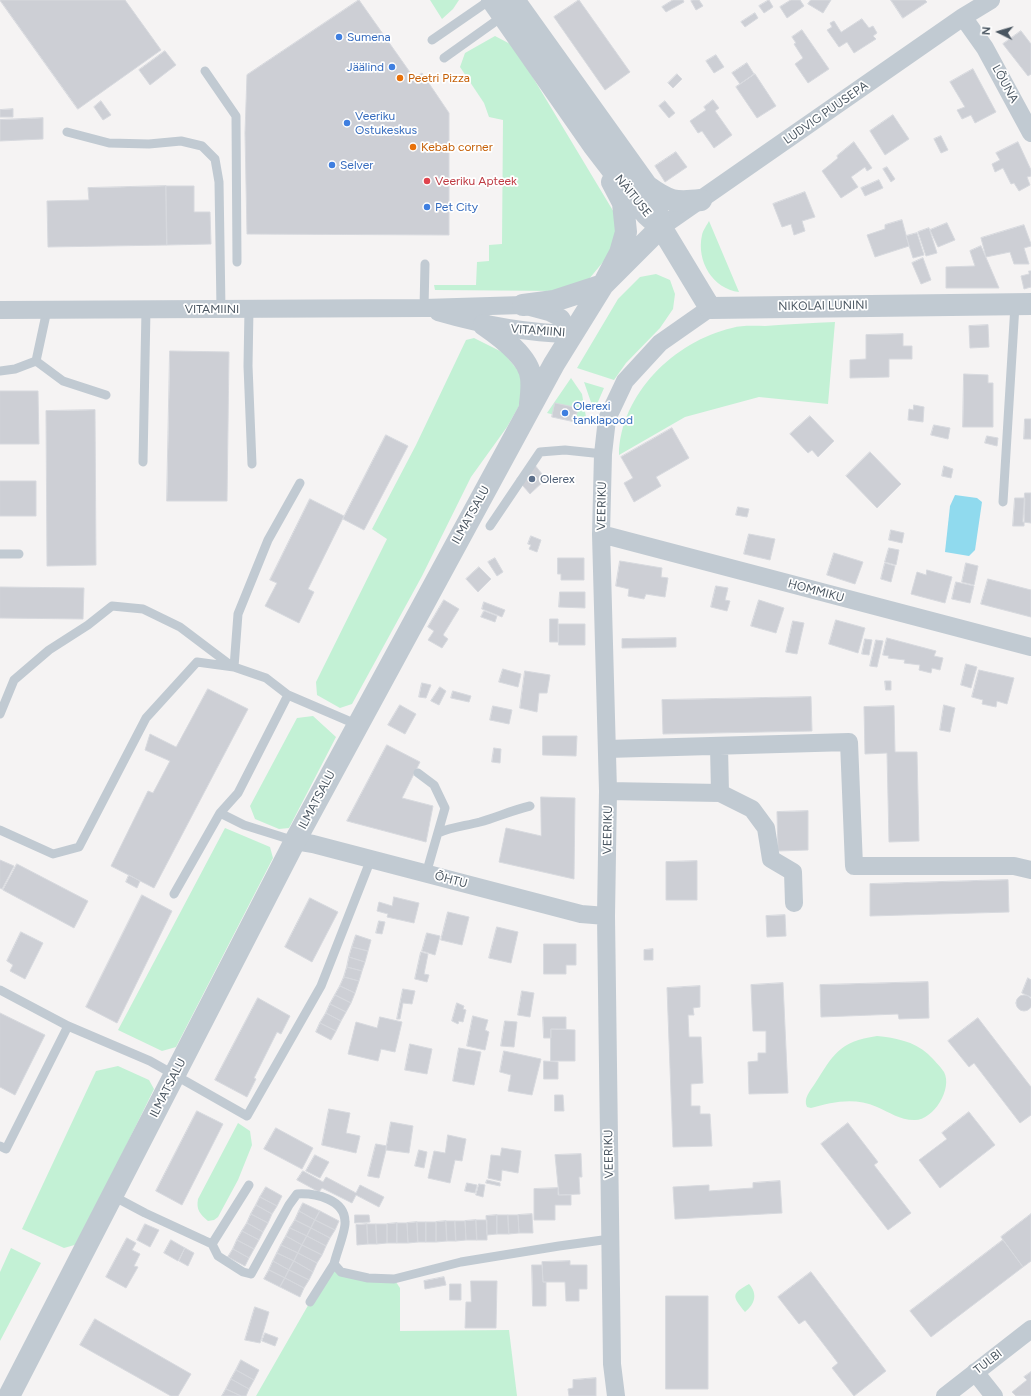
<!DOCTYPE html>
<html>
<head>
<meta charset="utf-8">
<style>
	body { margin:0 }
	#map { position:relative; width:1031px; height:1396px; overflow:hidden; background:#f5f3f3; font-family:Figtree,sans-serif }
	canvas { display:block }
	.north { position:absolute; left:979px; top:12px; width:40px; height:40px; -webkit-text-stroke:3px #fff; paint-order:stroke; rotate:275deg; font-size:11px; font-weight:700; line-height:16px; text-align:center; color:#4a5661 }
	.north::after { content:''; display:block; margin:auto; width:14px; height:18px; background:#4a5661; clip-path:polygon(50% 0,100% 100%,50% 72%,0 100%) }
</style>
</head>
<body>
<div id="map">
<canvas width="1031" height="1396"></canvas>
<div class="north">N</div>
</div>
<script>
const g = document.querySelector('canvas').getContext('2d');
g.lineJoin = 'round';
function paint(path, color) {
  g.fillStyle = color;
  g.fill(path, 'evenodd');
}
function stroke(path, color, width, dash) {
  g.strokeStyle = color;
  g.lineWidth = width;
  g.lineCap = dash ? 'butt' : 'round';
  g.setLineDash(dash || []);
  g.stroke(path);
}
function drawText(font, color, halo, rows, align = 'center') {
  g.font = font + ' Figtree,sans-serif';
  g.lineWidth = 3.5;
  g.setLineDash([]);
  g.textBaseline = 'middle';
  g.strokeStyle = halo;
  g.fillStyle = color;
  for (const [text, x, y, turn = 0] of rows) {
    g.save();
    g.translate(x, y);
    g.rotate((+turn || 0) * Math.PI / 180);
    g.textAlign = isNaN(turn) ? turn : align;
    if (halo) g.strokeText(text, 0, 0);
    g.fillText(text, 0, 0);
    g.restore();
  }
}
paint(new Path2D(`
	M430 0H459L453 9 442 19Z
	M495 36 514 46 615 214 617 231 608 256 589 279 560 291 435 290 434 285H476L477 262 489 261V245L502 244 503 120 489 117 484 103 460 67 465 53Z
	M709 221 739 292C713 289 696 261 702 235 703 230 707 225 709 221Z
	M656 274 670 280 675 294 673 309 660 328 626 363 614 380 577 368 618 299 640 277Z
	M835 322 828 404 759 397 685 417 619 455C620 394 675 341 732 328 742 325 755 326 765 326 788 324 812 323 835 322Z
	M474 338 504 353 523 377V399L507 427 471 477 422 576 352 704 340 708 317 695 316 682 387 539 372 529 416 445 466 340Z
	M571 378 582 394 587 423 547 413Z
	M584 382 604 388 594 411Z
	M313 716 336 737 289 828 279 829 255 819 250 806 297 718Z
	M225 828 270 847 273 858 176 1047 162 1051 118 1030Z
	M877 1036C896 1038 913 1041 928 1054 933 1059 940 1066 944 1072 953 1089 933 1121 914 1120 900 1120 889 1112 877 1107 854 1097 833 1102 811 1108L807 1107C803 1099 810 1091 814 1085 834 1054 838 1042 877 1036Z
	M118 1066 149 1080 154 1089 78 1244 64 1248 22 1229 96 1071Z
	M238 1123 250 1131 252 1145 238 1180 218 1217 214 1220 208 1221C200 1214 196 1210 198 1199Z
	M11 1248 41 1263 0 1341V1272Z
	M334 1264 341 1272 394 1279 400 1288V1331L509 1330 517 1396H256L310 1302Z
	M749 1284C758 1294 755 1304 745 1312 732 1296 731 1294 749 1284Z`), '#c3f1d5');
paint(new Path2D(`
	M955 495 977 498 982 502 975 550 969 556 945 552 950 506Z`), '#90daee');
const building = new Path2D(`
	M0 0H125L161 50 78 109Z
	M359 0 414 78 422 73 449 113V235L247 234 245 133 247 75Z
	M579 0 630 72 605 90 554 17Z
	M673 0H683L684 2 666 12 662 7Z
	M693 0H699L703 6 696 10 691 1Z
	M769 0 773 7 764 13 759 6Z
	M791 0H800L804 6 787 18 780 7Z
	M811 0H831L823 13 808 4Z
	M891 0H925L927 2 903 18Z
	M755 13 758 18 745 27 741 22Z
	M862 19 869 28 873 26 877 33 873 36 876 39 854 53 847 42 839 47 827 30 832 27 830 23 834 21 841 32Z
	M802 30 829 69 808 83 795 64 803 58 794 44 796 43 792 37Z
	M1021 31 1031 44V74L1028 76 1003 44Z
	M165 51 176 65 150 85 139 70Z
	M716 55 724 67 714 73 706 61Z
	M747 63 754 74 740 84 732 73Z
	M973 69 996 112 975 123 971 115 962 119 957 110 965 107 950 82Z
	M677 74 682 79 673 88 668 83Z
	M755 74 776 106 757 118 736 87Z
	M713 100 719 108 715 111 732 135 714 148 702 131 698 133 690 121 706 110 704 107Z
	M101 101 111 115 103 120 94 107Z
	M665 101 675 113 669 118 659 106Z
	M13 109V117H0V110Z
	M893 115 909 139 885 155 870 131Z
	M43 118V139L0 141V120Z
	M941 136 948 150 941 153 934 139Z
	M854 142 872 168 867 171 865 167 851 177 858 187 841 198 822 171 832 163 838 158 837 156Z
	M1018 142 1031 170V176L1027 177 1030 185 1019 191 1014 183 1011 184 1003 168 995 172 992 164 1000 160 996 153Z
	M676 152 687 167 665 182 655 166Z
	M887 167 895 179 891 182 883 169Z
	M879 180 883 188 865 196 861 188Z
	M166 186H194V212H210L211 244 167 245Z
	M166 186 167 245 48 247 47 201 89 200 88 188Z
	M805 192 815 217 802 221 805 231 794 235 791 224 782 227 773 204Z
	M902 220 909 246 875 257 867 235 885 229V225Z
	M947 223 955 240 938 247 930 230Z
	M1024 225 1031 244V246L1024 248 1029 264H1014L1010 252 986 257 981 238Z
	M929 228 937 253 926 256 918 232Z
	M917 233 924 255 913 258 906 236Z
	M981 246 999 288H946V267L975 266 970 251Z
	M923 258 931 280 921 284 912 263Z
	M1029 271H1031V287L1024 289 1021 276 1029 274Z
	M988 325 989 347 970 348 969 326Z
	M903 334V346H912V359H889V377L850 378V360L866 359V335Z
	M170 351 229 352 227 501H167Z
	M964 374 988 375V383H993V427H963Z
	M0 391H38L39 444H0Z
	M555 403 578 408 575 422 552 417Z
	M914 405 924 407 923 422 908 420 909 409 913 410Z
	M95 410 96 565 47 566 46 411Z
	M810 416 834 441 818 457 812 450 808 453 790 434Z
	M1025 419H1031V439H1024Z
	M934 425 950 428 948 439 931 435Z
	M672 428 689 458 656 477 661 486 634 502 624 483 633 478 621 457Z
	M386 435 408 446 364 530 343 519Z
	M987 436 998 438 997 446 985 443Z
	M870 452 901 484 877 508 846 476Z
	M534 464 546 479 530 494 517 479Z
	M944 466 953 469 951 478 942 476Z
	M0 481H36V516H0Z
	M1025 493H1031V523L1023 522Z
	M1015 498H1025L1024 526H1013Z
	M310 499 344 516 308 589 314 592 299 623 265 606 277 583 270 580Z
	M738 507 749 509 747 517 736 515Z
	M891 530 904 533 902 543 889 540Z
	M749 534 775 539 770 560 744 554Z
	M531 536 541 540 537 552 529 549 531 545 528 544Z
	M889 548 899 550 896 565 885 562Z
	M834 553 863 562 855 584 827 575Z
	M495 558 503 572 497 576 488 562Z
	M558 558H584V580H561V574H558Z
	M620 561 662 568 661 577 668 578 665 597 646 594 644 599 628 596 629 589 616 586Z
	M885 563 895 566 891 582 881 579Z
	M966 563 978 566 974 585 962 582Z
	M479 567 491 579 478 592 466 579Z
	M927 570 952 577 945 603 911 594 917 572 926 575Z
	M988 579 1031 590V617L981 604Z
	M956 582 974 586 970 603 952 599Z
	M716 586 728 588 725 600 730 601 727 611 711 607Z
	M0 587 84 588 83 619 0 618Z
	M560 592H585V608L559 607Z
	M444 600 459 609 443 635 448 639 442 648 428 640 434 631 428 627Z
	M759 600 784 608 776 633 751 626Z
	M484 602 505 610 502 617 482 609Z
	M484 611 497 616 495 622 481 617Z
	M550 619H558V642H550Z
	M836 620 865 628 858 653 829 644Z
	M793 621 804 623 797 654 786 652Z
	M559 624H585V645H559Z
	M676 638V647L622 648V639Z
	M887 638 936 651 934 656 943 658 940 670 932 668 931 673 919 670 920 665 904 663 905 660 888 658 889 656 883 655Z
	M865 639 872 640 869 655 862 654Z
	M876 640 883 641 877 667 870 666Z
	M966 664 977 667 971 688 961 685Z
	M503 669 521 674 518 687 499 682Z
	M979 670 1014 678 1007 704 997 701 996 707 982 704 983 700 972 697Z
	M525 671 550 675 547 693H539L537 712 520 708Z
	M885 681H891V690H886Z
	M422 683 431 685 426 698 419 697Z
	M440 687 446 691 439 705 431 701Z
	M208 689 248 709 154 888 111 866 148 791 153 793 170 761 145 750 150 734 176 747Z
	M453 691 471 696 469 702 451 698Z
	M811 697 812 731 663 734 662 700Z
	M400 705 416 714 405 734 388 725Z
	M944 705 955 708 950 732 940 730Z
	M493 706 512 710 509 724 490 720Z
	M894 706 895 752H917L919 841 889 842 887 753 865 754 864 707Z
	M543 736H577L576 756 543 755Z
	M387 745 420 762 402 798 433 806 426 842 347 821Z
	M494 748 501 749 500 763 492 762Z
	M541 797 575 798 574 879 499 862 506 828 541 836Z
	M808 811V850L778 851 777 812Z
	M0 860 14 866 2 889 0 888Z
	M697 861V900H666V862Z
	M17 864 88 901 74 928 3 890Z
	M129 875 140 881 137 888 126 882Z
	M1008 880 1009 912 870 916V884Z
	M142 895 172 911 117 1023 86 1007Z
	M394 897 419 903 414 923 387 917 388 914 377 911 379 902 392 906Z
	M310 898 338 912 312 962 285 947Z
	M448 912 469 917 462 945 441 940Z
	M785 915 786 936 767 937 766 916Z
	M379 921 385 922 382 934 376 933Z
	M497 927 518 932 511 963 489 958Z
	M21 932 43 943 25 979 10 971 13 965 7 961Z
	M427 933 440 936 435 955 422 951Z
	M356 935 371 940 368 951 352 947Z
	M544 944H576V965H566V974H544Z
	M352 947 368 951 365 962 349 957Z
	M653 949V960H644V950Z
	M421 952 428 954 424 974 429 975 427 982 415 979Z
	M349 957 365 962 362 971 347 967Z
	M347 967 362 971 359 981 344 977Z
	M344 977 359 981 355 993 340 986Z
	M1028 978 1031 980V997L1022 993Z
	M928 982 929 1018 899 1019 898 1014 821 1017 820 985Z
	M783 983 788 1093 749 1094 748 1062 758 1061V1053H766V1031H753L751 985Z
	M340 986 355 993 351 1003 335 995Z
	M700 986V1007L693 1008 694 1015H688L689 1037H701L703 1083 691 1084V1106H700V1114H710L712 1146 673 1147 667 988Z
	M403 989 415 991 412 1004 403 1003 400 1019H397Z
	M522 991 534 993 530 1017 518 1015Z
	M335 995 351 1003 346 1012 330 1004Z
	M1016 1003a8 8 0 1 1 16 0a8 8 0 1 1-16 0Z
	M258 998 290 1016 281 1034 277 1032 254 1078 256 1079 247 1097 215 1080Z
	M457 1003 464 1006 463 1009 466 1010 463 1022 459 1021 458 1024 452 1021Z
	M330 1004 346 1012 341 1021 326 1013Z
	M0 1013 45 1035 15 1095 0 1087Z
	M326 1013 341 1021 336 1031 320 1023Z
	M473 1016 488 1020 485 1030 489 1032 485 1050 467 1046Z
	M380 1017 402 1022 395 1052 381 1049 378 1061 348 1054 356 1022 377 1028Z
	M543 1017H566V1029H551V1038H544Z
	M978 1018 1031 1087V1115L1020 1123 974 1063 969 1067 948 1041Z
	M505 1021 517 1022 514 1047 501 1046Z
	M320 1023 336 1031 331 1040 316 1032Z
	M551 1029 575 1030V1061H551Z
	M410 1044 432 1049 427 1074 405 1070Z
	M459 1048 481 1052 474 1085 453 1081Z
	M504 1051 541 1059 532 1095 508 1091 511 1075 500 1072Z
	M544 1061 558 1062V1079H544Z
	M555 1095H563L564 1111H555Z
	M329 1109 350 1113 346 1133 360 1136 356 1153 322 1145Z
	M197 1111 223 1124 182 1205 156 1191Z
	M969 1112 995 1145 940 1188 919 1160 947 1139 942 1133Z
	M391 1122 413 1126 409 1153 386 1150Z
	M848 1123 878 1162 874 1165 911 1213 888 1230 821 1144Z
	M276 1128 313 1148 302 1169 264 1149Z
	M448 1135 466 1139 462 1161 455 1160 450 1183 428 1178 434 1151 445 1153Z
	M376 1144 387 1146 379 1178 368 1176Z
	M502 1148 521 1151 518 1173 502 1170 501 1181 488 1178 491 1155 500 1156Z
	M419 1150 427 1152 424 1168 415 1166Z
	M581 1154 582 1177H579L580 1194 559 1195 555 1155Z
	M315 1155 329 1162 320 1178 306 1171Z
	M303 1171 323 1182 326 1177 356 1193 360 1185 384 1197 379 1207 356 1195 352 1203 322 1188 319 1192 297 1180Z
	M487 1180 500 1183V1186L486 1183Z
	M780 1181 782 1213 675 1219 673 1187 709 1185V1191L753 1188V1183Z
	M467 1183 477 1185 475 1193 465 1191Z
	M479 1184 485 1185 483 1197 476 1195Z
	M266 1187 282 1196 277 1206 260 1197Z
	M558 1188V1195H571V1205H555V1220H534V1189Z
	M260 1197 277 1206 272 1214 256 1205Z
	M303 1203 320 1211 315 1220 299 1211Z
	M256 1205 272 1214 268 1223 251 1214Z
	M299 1211 315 1220 311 1228 295 1220Z
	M320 1211 339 1221 335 1230 315 1220Z
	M251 1214 268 1223 263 1232 247 1223Z
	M532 1214 533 1233H519L518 1215Z
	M1031 1214V1261L1023 1267 1001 1237Z
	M355 1215H369L370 1222 355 1223Z
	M497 1215H508L509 1234H497Z
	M497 1215V1234L487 1235 486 1216Z
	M508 1215H518L519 1233 509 1234Z
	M295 1220 311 1228 307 1236 290 1228Z
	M315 1220 335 1230 330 1238 311 1228Z
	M476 1220H487V1240H477Z
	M476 1220 477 1240H466L465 1221Z
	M446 1221H455L456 1241H447Z
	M446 1221 447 1241 436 1242V1222Z
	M455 1221H465L466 1240 456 1241Z
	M417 1222H426V1242H418Z
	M417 1222 418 1242 408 1243 407 1223Z
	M426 1222H436V1242H426Z
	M247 1223 263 1232 259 1240 242 1231Z
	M397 1223H407L408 1243H397Z
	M397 1223V1243H387V1224Z
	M145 1224 159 1230 150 1247 137 1240Z
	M367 1224H376L377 1244H368Z
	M367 1224 368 1244 357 1245 356 1225Z
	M376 1224H387V1243L377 1244Z
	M290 1228 307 1236 302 1245 286 1236Z
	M311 1228 330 1238 326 1246 307 1236Z
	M242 1231 259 1240 254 1249 237 1240Z
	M286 1236 302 1245 298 1253 281 1245Z
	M307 1236 326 1246 322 1255 302 1245Z
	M127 1238 136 1243 132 1250 140 1254 134 1266 138 1267 126 1288 106 1277Z
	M171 1240 185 1248 178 1261 164 1253Z
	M237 1240 254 1249 249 1258 233 1249Z
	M1003 1240 1023 1267 931 1337 910 1311Z
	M281 1245 298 1253 294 1261 277 1253Z
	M302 1245 322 1255 317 1263 298 1253Z
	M185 1248 194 1253 188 1266 179 1261Z
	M233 1249 249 1258 245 1266 228 1257Z
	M277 1253 294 1261 289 1270 273 1261Z
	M298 1253 317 1263 313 1272 294 1261Z
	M273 1261 289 1270 285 1278 269 1270Z
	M294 1261 313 1272 309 1280 289 1270Z
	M570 1261V1265H587V1289H579V1301H566L565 1282H543L542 1262Z
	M532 1265H542L543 1282H546V1306H533Z
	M269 1270 285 1278 280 1287 264 1279Z
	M289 1270 309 1280 304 1288 285 1278Z
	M811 1272 886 1371 854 1396 832 1368 838 1363 805 1320 799 1324 778 1297Z
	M444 1277 446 1285 425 1289 424 1281Z
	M285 1278 304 1288 300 1297 280 1287Z
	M471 1281H497L496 1328H465L466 1302H471Z
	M450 1284H461V1300H450Z
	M666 1296H708V1389H666Z
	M255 1307 269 1312 260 1343 245 1340Z
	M95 1319 191 1374 178 1396H171L80 1345Z
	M265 1333 278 1338 275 1346 262 1341Z
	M241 1360 259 1370 254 1380 236 1370Z
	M236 1370 254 1380 249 1389 231 1379Z
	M1031 1372V1396H1016L1012 1392 1027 1380 1024 1377Z
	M596 1378V1396H569L568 1389 573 1388V1380Z
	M231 1379 249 1389 246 1396H241L226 1389Z
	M226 1389 241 1396H222Z`);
paint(building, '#cdcfd5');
stroke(building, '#d7d9de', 1);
stroke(new Path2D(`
	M432 40 490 0
	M444 58 503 16
	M205 71 236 116 237 262
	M67 132 109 143 149 144 181 141 202 146 215 159 219 182 221 309
	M424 308 425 264
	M249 309 248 366 252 464
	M36 361 63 381 106 395
	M0 371 15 369 36 361 47 310
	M143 462 146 310
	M1003 502 1015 305
	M490 526 540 452 565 450 603 454
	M0 554H19
	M234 667 238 614 268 540 300 483
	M0 714 14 680 49 650 88 625 112 606 143 609 180 627 233 667
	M418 773 434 785 445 808 426 874
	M220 813 244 825 295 841
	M0 830 53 854 79 847 146 718 197 662 234 667 266 678 288 695
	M438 833C452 827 465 826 480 822 497 817 513 810 530 806
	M174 894 220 813 238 793 288 695 358 725
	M0 990 68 1026 150 1061 247 1116 321 986 371 859
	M0 1146 6 1149 68 1026
	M113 1196 145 1213 212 1244 218 1256 243 1272 251 1274 289 1205 297 1194C315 1193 345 1199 345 1222 346 1230 336 1254 334 1264L341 1272 368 1278 394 1279 461 1262 559 1246 610 1239
	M212 1244 249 1185
	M310 1302 334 1264`), '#c1cad2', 9);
stroke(new Path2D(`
	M963 17 985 48 1031 133
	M661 227 963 17 991 0
	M0 310 424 308 523 305 549 312 561 318 571 334
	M438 312C483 325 524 333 571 334
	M601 534 1031 647
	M719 746 720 793
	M607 749 849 742 854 866H1014L1031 870
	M608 791 720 793 752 809 766 828 771 859 793 872 794 903
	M295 841 313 844 581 914 606 916
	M975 1372 994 1396
	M616 1396 612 1364 606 916 608 791 601 534 603 454 607 419 625 381 660 343 710 308
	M945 1396 1031 1329`), '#c1cad2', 18);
stroke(new Path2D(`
	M492 0 593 145 646 214 657 224
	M514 0 647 186 654 201 661 227 710 308 1031 304
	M647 186C669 202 675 203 701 200
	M523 305 554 301 603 285 620 253 626 232 623 203 612 182
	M484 325C500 336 529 357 531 378 532 386 531 396 530 404
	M9 1396 295 841 554 364 603 285 661 227`), '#c1cad2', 22);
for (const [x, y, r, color] of [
	[339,37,4,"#3f7fe0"],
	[392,67,4,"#3f7fe0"],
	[400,78,4,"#e8710a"],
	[347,123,4,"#3f7fe0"],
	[413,147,4,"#e8710a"],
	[332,165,4,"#3f7fe0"],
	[427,181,4,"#e0444e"],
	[427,207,4,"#3f7fe0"],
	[565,413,4,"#3f7fe0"],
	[532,479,4,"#5c6f8a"]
]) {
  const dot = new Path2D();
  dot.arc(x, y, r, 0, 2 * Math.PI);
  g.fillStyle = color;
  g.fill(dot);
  stroke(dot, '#fff', 1.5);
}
drawText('12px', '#366cbe', '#fff', [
	["Sumena",347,37],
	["Jäälind",384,67,"right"],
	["Veeriku",355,116],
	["Ostukeskus",355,130],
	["Selver",340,165],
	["Pet City",435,207],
	["Olerexi",573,406],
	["tanklapood",573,420]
], 'left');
drawText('12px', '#c56008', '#fff', [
	["Peetri Pizza",408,78],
	["Kebab corner",421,147]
], 'left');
drawText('12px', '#4a5661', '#fff', [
	["LÕUNA",1005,84,61],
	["LUDVIG PUUSEPA",826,113,-35],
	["NÄITUSE",633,196,51],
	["NIKOLAI LUNINI",823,306,-1],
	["VITAMIINI",212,309],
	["VITAMIINI",538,331,4],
	["VEERIKU",602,506,-89],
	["ILMATSALU",471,515,-61],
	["HOMMIKU",816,591,15],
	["ILMATSALU",317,800,-62],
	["VEERIKU",608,830,-89],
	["ÕHTU",451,880,15],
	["ILMATSALU",168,1088,-63],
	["VEERIKU",609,1154,-91],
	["TULBI",988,1362,-38]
]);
drawText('12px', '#be3a42', '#fff', [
	["Veeriku Apteek",435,181]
], 'left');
drawText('12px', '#4e5e75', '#fff', [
	["Olerex",540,479]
], 'left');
</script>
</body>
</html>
